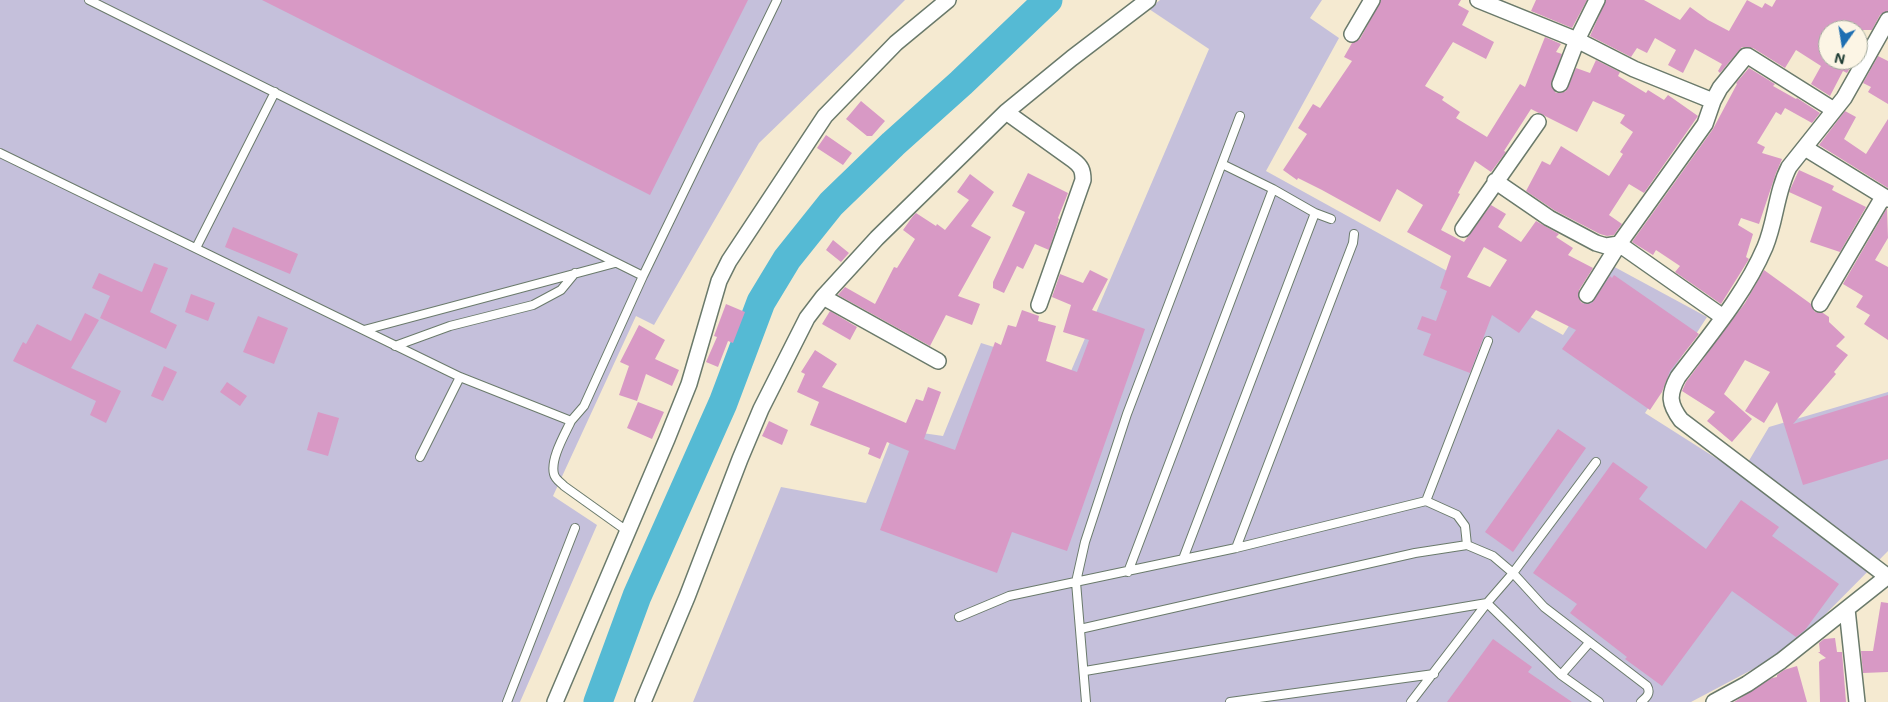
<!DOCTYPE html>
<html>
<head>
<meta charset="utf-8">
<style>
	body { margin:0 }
	#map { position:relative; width:1888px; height:702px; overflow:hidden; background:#f5ead1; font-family:Mali,sans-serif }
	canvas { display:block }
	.north { position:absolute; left:1818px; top:20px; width:50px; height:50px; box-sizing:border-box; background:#fcf5e5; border:1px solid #a4ab9e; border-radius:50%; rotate:193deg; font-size:14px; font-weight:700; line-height:20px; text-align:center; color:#1f3d34 }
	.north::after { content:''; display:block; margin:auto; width:18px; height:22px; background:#1f6fb2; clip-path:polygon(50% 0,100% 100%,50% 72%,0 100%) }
</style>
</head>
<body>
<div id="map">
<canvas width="1888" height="702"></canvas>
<div class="north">N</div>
</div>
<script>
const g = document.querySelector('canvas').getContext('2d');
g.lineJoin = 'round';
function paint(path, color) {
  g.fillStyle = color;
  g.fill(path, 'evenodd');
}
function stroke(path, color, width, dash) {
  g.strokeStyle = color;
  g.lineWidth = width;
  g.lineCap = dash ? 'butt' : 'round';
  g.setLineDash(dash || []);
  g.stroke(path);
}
paint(new Path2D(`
	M0 0H905L849 56 759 143 654 325 636 316 553 496 597 525 520 702H0Z
	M1160 0H1322L1310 18 1339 38 1266 171 1563 335 1609 264 1707 317 1645 413 1741 474 1769 427 1888 392V551L1791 649 1691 702H693L781 487 866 503 895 429 943 436 981 343 1071 371 1209 49 1149 9Z`), '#c5c0db');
stroke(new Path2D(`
	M598 702 637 596 723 403 761 302 787 259 831 204 893 144 961 83 1048 0`), '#55bad4', 29);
paint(new Path2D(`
	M262 0H748L650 195Z
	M1381 0H1461L1458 5 1469 11 1462 25 1494 42 1486 59 1453 42 1425 86 1444 97 1442 100 1460 112 1456 118 1487 137 1520 84 1525 87 1545 37 1561 44 1556 52 1562 54 1551 85 1556 93H1561L1566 91 1576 68 1590 73 1596 60 1620 72 1618 76 1646 93 1648 90 1664 100 1668 95 1698 116 1644 193 1629 184 1609 215 1622 224 1614 235 1607 236 1600 234 1554 210 1526 191 1542 161 1550 165 1561 146 1609 176 1623 154 1620 152 1633 132 1620 123 1625 115 1593 101 1577 132 1531 109 1504 151 1506 152 1491 172 1475 161 1458 193 1460 194 1441 230 1464 242 1491 205 1506 214 1498 227 1521 242 1536 221 1559 234 1556 237 1573 248 1568 255 1593 268 1579 290V299L1582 303 1587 304 1592 303 1610 276 1612 278 1614 275 1699 334 1670 371 1662 392 1650 410 1562 349 1576 330 1536 310 1519 333 1492 315 1470 373 1423 355 1431 334 1417 329 1422 316 1436 321 1447 291 1440 288 1451 256 1407 232 1423 205 1397 189 1380 222 1322 190 1298 178 1297 180 1283 170 1307 134 1298 128 1313 104 1320 108 1352 61 1344 57 1352 43 1360 39ZM1484 247 1507 260 1490 287 1467 277Z
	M1536 0H1587L1572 28 1531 11Z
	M1606 0H1644L1680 20 1690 7 1708 20 1729 31 1747 0 1762 8 1765 3 1772 7 1776 0H1888V11L1880 15 1872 30H1828V60H1855L1847 73 1843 71 1830 96 1811 84 1821 66 1796 50 1785 68 1753 48 1742 47 1720 73 1718 71 1722 64 1695 49 1683 73 1668 65 1676 50 1655 38 1647 53 1637 48 1631 57 1590 36Z
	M1878 56 1888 61V104L1868 92 1871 87 1863 83Z
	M1749 68 1775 84 1773 86 1796 99 1797 98 1820 113 1812 123 1785 108 1781 115 1776 112 1757 143 1765 147 1762 153 1782 159 1776 173 1759 224 1741 218 1738 225 1753 234 1746 257 1749 259 1721 304 1675 272 1680 266 1656 250 1653 255 1632 242 1713 129 1737 84 1736 83Z
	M861 101 885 121 872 136H867L846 119Z
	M1845 111 1856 117 1844 139 1866 154 1888 119V188L1819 145Z
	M826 135 852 153 843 165 817 148Z
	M1799 170 1834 186 1832 190 1866 207 1840 252 1810 242 1822 207 1789 192Z
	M1028 173 1068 193 1058 218 1059 219 1049 250 1035 244 1023 269 1017 266 1004 293 993 288V282L1025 212 1012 206Z
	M970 174 994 192 971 226 991 237 958 296 980 304 972 325 946 315 930 346 838 295 845 287 875 304 894 267 897 268 915 239 903 230 913 216 916 213 936 226 937 224 945 230 969 200 957 192Z
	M1887 208 1888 238 1875 260 1888 267V340L1864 324 1870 315 1856 307 1863 296 1843 284Z
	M233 227 298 254 290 274 225 247Z
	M833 240 849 253 841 262 826 250Z
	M154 263 168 268 150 312 177 325 166 349 100 318 110 296 92 288 99 273 142 292Z
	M1090 270 1108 279 1092 310 1145 329 1067 551 1012 532 997 573 880 530 909 451 887 442 880 459 868 454 870 448 810 425 819 402 797 392 805 374 801 372 815 350 837 364 822 387 906 423 916 399 923 401 928 387 941 392 924 439 955 450 995 342 1001 345 1008 325 1016 327 1022 310 1039 316 1038 321 1056 326 1046 361 1077 372 1089 340 1063 332 1071 305 1052 297 1060 274 1083 283Z
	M1764 270 1811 304 1815 312 1823 313 1829 317V322L1845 337 1836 346 1848 355 1834 372 1836 374 1793 424 1888 395V459L1803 485 1777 402 1764 423 1745 411 1770 372 1745 360 1724 394 1752 419 1732 442 1707 421 1715 412 1682 391 1686 382 1745 303Z
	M191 294 215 303 208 321 185 312Z
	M726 304 745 312 733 343 728 341 718 367 706 362 717 337 714 336Z
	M830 311 857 327 850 340 822 324Z
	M85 313 99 320 71 368 121 391 106 423 90 415 96 401 13 361 23 342 26 344 37 324 71 341Z
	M258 316 288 328 274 364 243 352Z
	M639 325 665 340 655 359 679 370 672 386 646 374 637 401 619 395 629 366 620 362Z
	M164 366 177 372 163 401 151 396Z
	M227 382 247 396 240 406 220 392Z
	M638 402 664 412 652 439 627 428Z
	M318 412 339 418 328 456 307 450Z
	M769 421 788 430 782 445 762 436Z
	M1558 429 1586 448 1513 552 1485 532Z
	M1613 462 1648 487 1639 499 1706 549 1741 500 1779 527 1772 536 1839 584 1805 630 1796 637 1732 591 1662 686 1625 659 1627 657 1570 613 1577 604 1533 573Z
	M1881 602 1888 603V672L1863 673 1861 651H1873Z
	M1835 638 1837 652H1842L1846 702H1820L1819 662 1821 660 1826 658 1818 652H1820L1819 643 1824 639Z
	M1493 639 1532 667 1528 672 1572 702H1447Z
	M1797 666 1807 702H1734L1772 678 1777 677V675L1784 670Z`), '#d899c5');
const service = new Path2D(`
	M89 0 643 276
	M0 153 460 377 571 421 584 406 643 276 777 0
	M1222 164 1273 189 1315 213 1331 219
	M196 248 275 92
	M364 330 615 263
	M395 346 450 326 533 305 561 290 575 273
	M571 421C565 434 550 459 554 474 555 479 560 482 564 486L627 531
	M420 457 460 377
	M1426 501 1488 341
	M1467 545 1493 556 1513 573 1544 607 1647 686C1651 693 1647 697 1641 702
	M1236 548 1353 243 1354 234
	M1183 559 1315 213
	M1128 572 1273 189
	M959 617 1009 596 1236 548 1426 501 1457 515 1465 526 1467 545 1415 553 1080 629
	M1085 671 1487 603 1561 675 1599 702
	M1561 675 1589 643
	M507 702 575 528
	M1086 702 1076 582 1085 542 1127 414 1240 116
	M1230 702 1434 674
	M1411 702 1487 603 1513 573 1596 462`);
const minor = new Path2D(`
	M1478 0 1577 40 1634 69 1713 101 1705 124 1619 244 1587 295
	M1888 20 1844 98 1789 167C1776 192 1776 221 1765 247 1745 294 1709 336 1678 377 1668 395 1669 404 1681 420L1888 577
	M1352 34 1372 0
	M1560 84 1577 40 1597 0
	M1713 101 1720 88 1746 56H1748L1834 110
	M1006 112 1073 160C1081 166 1083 170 1083 180L1039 305
	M1805 148 1888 199
	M1495 181 1549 218 1596 243 1606 246 1619 244 1723 317
	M1463 229 1538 122
	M823 297 938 361
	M1820 304 1883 197
	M1847 609 1857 702
	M555 702 667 439 689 384 719 281 729 261 825 116 896 43 948 0
	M643 702 687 597 740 459 761 409 807 318 823 297 877 238 1006 112 1072 58 1148 0
	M1714 702 1747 684 1781 661 1888 576`);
stroke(service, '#6a7a6b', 10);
stroke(minor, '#6a7a6b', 18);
stroke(service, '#fff', 8);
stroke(minor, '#fff', 15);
</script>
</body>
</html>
